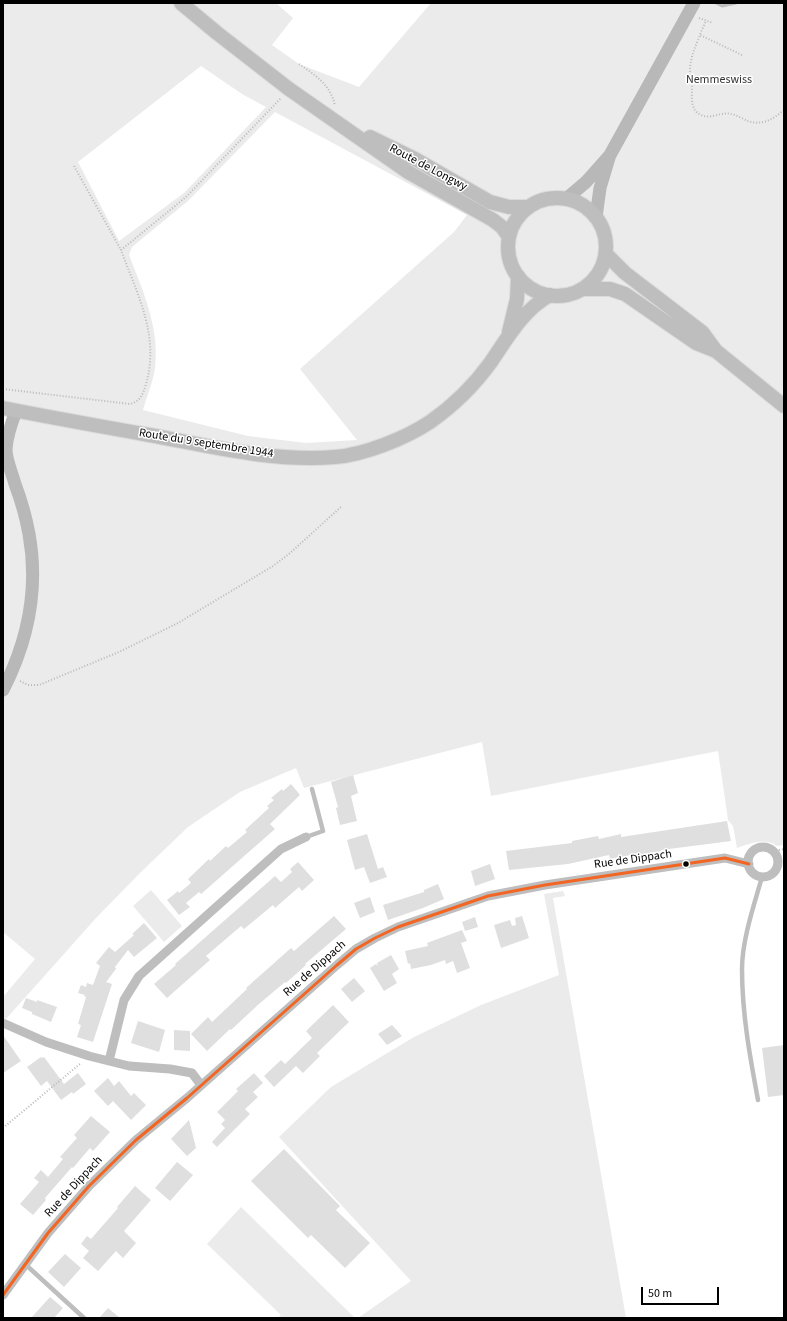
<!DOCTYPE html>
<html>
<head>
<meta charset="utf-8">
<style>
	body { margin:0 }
	#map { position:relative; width:787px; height:1321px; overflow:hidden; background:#fff; font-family:"Source Sans 3",sans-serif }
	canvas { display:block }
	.frame { position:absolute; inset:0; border:4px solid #000; pointer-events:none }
	.scale { position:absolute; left:641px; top:1287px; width:78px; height:18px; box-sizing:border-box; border:2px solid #000; border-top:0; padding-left:5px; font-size:12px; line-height:14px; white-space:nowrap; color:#000; -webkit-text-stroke:3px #fff; paint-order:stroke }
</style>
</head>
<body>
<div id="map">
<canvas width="787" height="1321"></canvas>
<div class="frame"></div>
<div class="scale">50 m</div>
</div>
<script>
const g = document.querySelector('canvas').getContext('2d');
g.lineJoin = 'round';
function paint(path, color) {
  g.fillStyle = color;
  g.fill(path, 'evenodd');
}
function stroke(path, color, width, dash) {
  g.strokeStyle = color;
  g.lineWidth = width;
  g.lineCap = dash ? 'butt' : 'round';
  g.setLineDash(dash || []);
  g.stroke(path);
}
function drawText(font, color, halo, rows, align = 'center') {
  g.font = font + ' "Source Sans 3",sans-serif';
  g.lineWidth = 3;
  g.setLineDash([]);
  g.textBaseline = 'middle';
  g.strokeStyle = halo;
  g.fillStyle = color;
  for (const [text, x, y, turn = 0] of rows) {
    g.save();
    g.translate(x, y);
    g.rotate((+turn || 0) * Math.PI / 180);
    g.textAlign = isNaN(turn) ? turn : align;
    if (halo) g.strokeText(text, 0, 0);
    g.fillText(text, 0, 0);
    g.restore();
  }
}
paint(new Path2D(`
	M3 3H276L293 18 272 45 299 64 359 87 431 3H784V845L777 846C764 837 750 844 737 848L733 826 728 820 718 751 491 796 482 742 304 788 296 768 240 792 188 827 142 871 96 918 6 1019 3 1018V997L35 959 3 932V466L10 468 16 411 3 408ZM201 66 242 94 266 107 184 193 119 241 78 162ZM275 112 467 215 454 232 300 369 357 440 306 443 248 436 143 410C147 396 153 382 155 368 160 329 143 291 129 255L132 247 188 201Z
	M151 890 182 926 164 942 133 906Z
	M563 891 565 896 553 898 626 1318H358L411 1281 279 1137 331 1087 414 1037 481 1005 559 975 544 894Z
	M241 1207 355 1318H277L281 1315 207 1244Z`), '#ebebeb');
stroke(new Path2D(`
	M716 3 722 6 736 3`), '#bebebe', 3);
paint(new Path2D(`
	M353 775 358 793 351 796 357 821 340 825 336 808 338 807 331 782Z
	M291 784 300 795 270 824 275 829 201 894 199 892 186 903 190 907 179 915 167 900 178 891 179 893 191 883 188 879 209 859 210 861 226 846 228 848 247 832 245 830 269 808 267 806 274 800 271 798 282 789 283 791Z
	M727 821 731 841 661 850V851L636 855V854L610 859 609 855 568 864 509 870 506 851 572 843V841L598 836 599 839 621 834V837Z
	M367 834 378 869 383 867 387 877 370 883 364 867 355 870 347 840Z
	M298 862 314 880 302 891 299 887 275 908 273 905 244 929 241 926 206 956 210 960 167 998 154 984 176 965 175 964 275 876 281 882 292 872 290 869Z
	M490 864 495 879 475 886 471 871Z
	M438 884 444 899 423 908 388 920 383 905 424 892V890Z
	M370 897 375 912 360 918 354 903Z
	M334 916 346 929 305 964 306 965 286 983 285 982 259 1004 231 1030 230 1029 207 1051 191 1034 208 1017 212 1022 247 989 246 988 291 948 294 951Z
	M522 916 529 938 501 948 494 925 510 920 512 926 516 925 515 918Z
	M475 917 478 927 465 931 462 922Z
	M144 923 157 938 134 957 128 950 115 967 116 969 106 982 112 984 93 1042 77 1037 81 1025 78 1024 86 997 84 996 85 995 78 993 81 985 86 987 87 983 93 985 100 966 96 963 109 947 115 952 134 935 132 934Z
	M462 930 467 941 461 943 470 968 457 973 453 961 446 964 445 960 431 965 411 969 410 963 408 964 405 951 428 946 427 943Z
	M391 955 399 969 392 974 397 983 384 991 370 968 376 964 378 966 377 963Z
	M354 978 365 991 352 1002 341 989Z
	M26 998 37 1002V1000L57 1007 51 1022 32 1014V1012L22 1008Z
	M333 1005 349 1022 317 1053 320 1056 303 1073 296 1066 274 1087 264 1076 281 1060 285 1064 312 1038 306 1031Z
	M138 1021 165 1030 159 1052 131 1043Z
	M392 1025 402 1036 387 1045 378 1034Z
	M174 1030 190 1031V1051L174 1050Z
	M3 1035 21 1061 3 1073Z
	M784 1045V1095L768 1097 762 1048Z
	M41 1057 42 1058 44 1057 64 1084 78 1073 86 1084 73 1094 72 1092 61 1100 47 1081 41 1086 27 1067Z
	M254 1073 263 1083 253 1092 258 1097 245 1109 250 1114 217 1147 212 1142 225 1128 221 1124 225 1120 217 1112 238 1091 236 1089Z
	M108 1078 114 1086 119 1081 131 1096 134 1093 146 1105 131 1120 113 1101 108 1106 94 1091Z
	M91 1116 110 1132 93 1151 90 1148 73 1168 72 1167 45 1198 46 1200 33 1215 20 1204 39 1182 34 1178 41 1170 48 1177 63 1159 60 1157 77 1138 74 1135Z
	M189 1120 196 1148 187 1156 171 1139Z
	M284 1149 340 1206 336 1210 370 1243 345 1268 311 1235 308 1238 251 1181Z
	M177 1162 193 1175 170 1201 155 1188Z
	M135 1186 151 1200 124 1231 136 1243 123 1258 116 1251 98 1271 83 1258 89 1251 81 1244 87 1236 91 1239 118 1208 117 1207Z
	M65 1254 81 1268 64 1287 48 1272Z
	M50 1297 63 1308 54 1318H31Z
	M108 1308 120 1318H99Z`), '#dfdfdf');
const primary = new Path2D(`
	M181 3 217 33 289 89 408 172 493 220 502 227 509 237
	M370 137 415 159 490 202 509 207H529
	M508 247a49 49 0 1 1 98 0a49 49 0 1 1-98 0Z
	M606 254 625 273 702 332 716 351 784 406
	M583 289H610L625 294 696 343 716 351
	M509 332 517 299 518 276
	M3 408C53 418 104 427 155 436 214 447 274 462 335 457 364 455 406 438 430 422 453 406 475 384 491 362 508 337 523 310 550 295`);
stroke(primary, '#dbdbdb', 16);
stroke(new Path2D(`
	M699 18 713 23
	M700 34 706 21
	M742 55 700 35C696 45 690 58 690 70 690 76 692 82 692 88 692 98 690 110 701 115 711 120 722 111 731 114 737 115 743 119 748 121 763 126 773 119 784 110
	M299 64C315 75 331 85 335 106
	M74 166 121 250
	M3 389 130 404C141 401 143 394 146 384 160 336 137 294 121 250L186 197 281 98
	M20 681 28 685H39L119 652 178 623 273 566 289 554 342 506
	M773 851 784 849
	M3 1128 81 1063`), '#b9b9b9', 2, [1, 2]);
stroke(new Path2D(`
	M306 837 323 831 312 789
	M758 1100C750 1057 742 1014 742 969 742 940 754 905 762 877
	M25 1264 84 1318`), '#bebebe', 4.5);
stroke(new Path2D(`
	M748 862a15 15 0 1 1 30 0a15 15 0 1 1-30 0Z
	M3 1023 46 1042 89 1056 129 1066 170 1069 192 1073 201 1085
	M109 1061 124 1000 139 976 281 849 306 837
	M3 1295 48 1233 89 1186 136 1140 187 1098 337 965 356 949 375 938 398 927 488 896 545 885 725 858 749 864`), '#bebebe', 9);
stroke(new Path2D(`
	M566 199 586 182 610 155 694 3
	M596 217 600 188 609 158
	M3 690C28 641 39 589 29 534 26 517 21 500 15 484 12 473 6 460 6 449 7 435 11 424 16 411`), '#b8b8b8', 13);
stroke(primary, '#bebebe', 14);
stroke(new Path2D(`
	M3 1295 48 1233 89 1186 136 1140 187 1098 337 965 356 949 375 938 398 927 488 896 545 885 725 858 749 864`), '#f26522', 3);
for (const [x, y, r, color] of [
	[686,864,3.5,"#000"]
]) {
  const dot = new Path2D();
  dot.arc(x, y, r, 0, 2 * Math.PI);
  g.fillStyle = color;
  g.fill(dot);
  stroke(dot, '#fff', 1.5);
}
drawText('12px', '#323232', '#fff', [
	["Nemmeswiss",719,80]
]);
drawText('12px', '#000', '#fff', [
	["Route de Longwy",428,168,28],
	["Route du 9 septembre 1944",206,444,9],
	["Rue de Dippach",633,860,-8],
	["Rue de Dippach",315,969,-41],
	["Rue de Dippach",74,1187,-47]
]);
</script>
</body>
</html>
